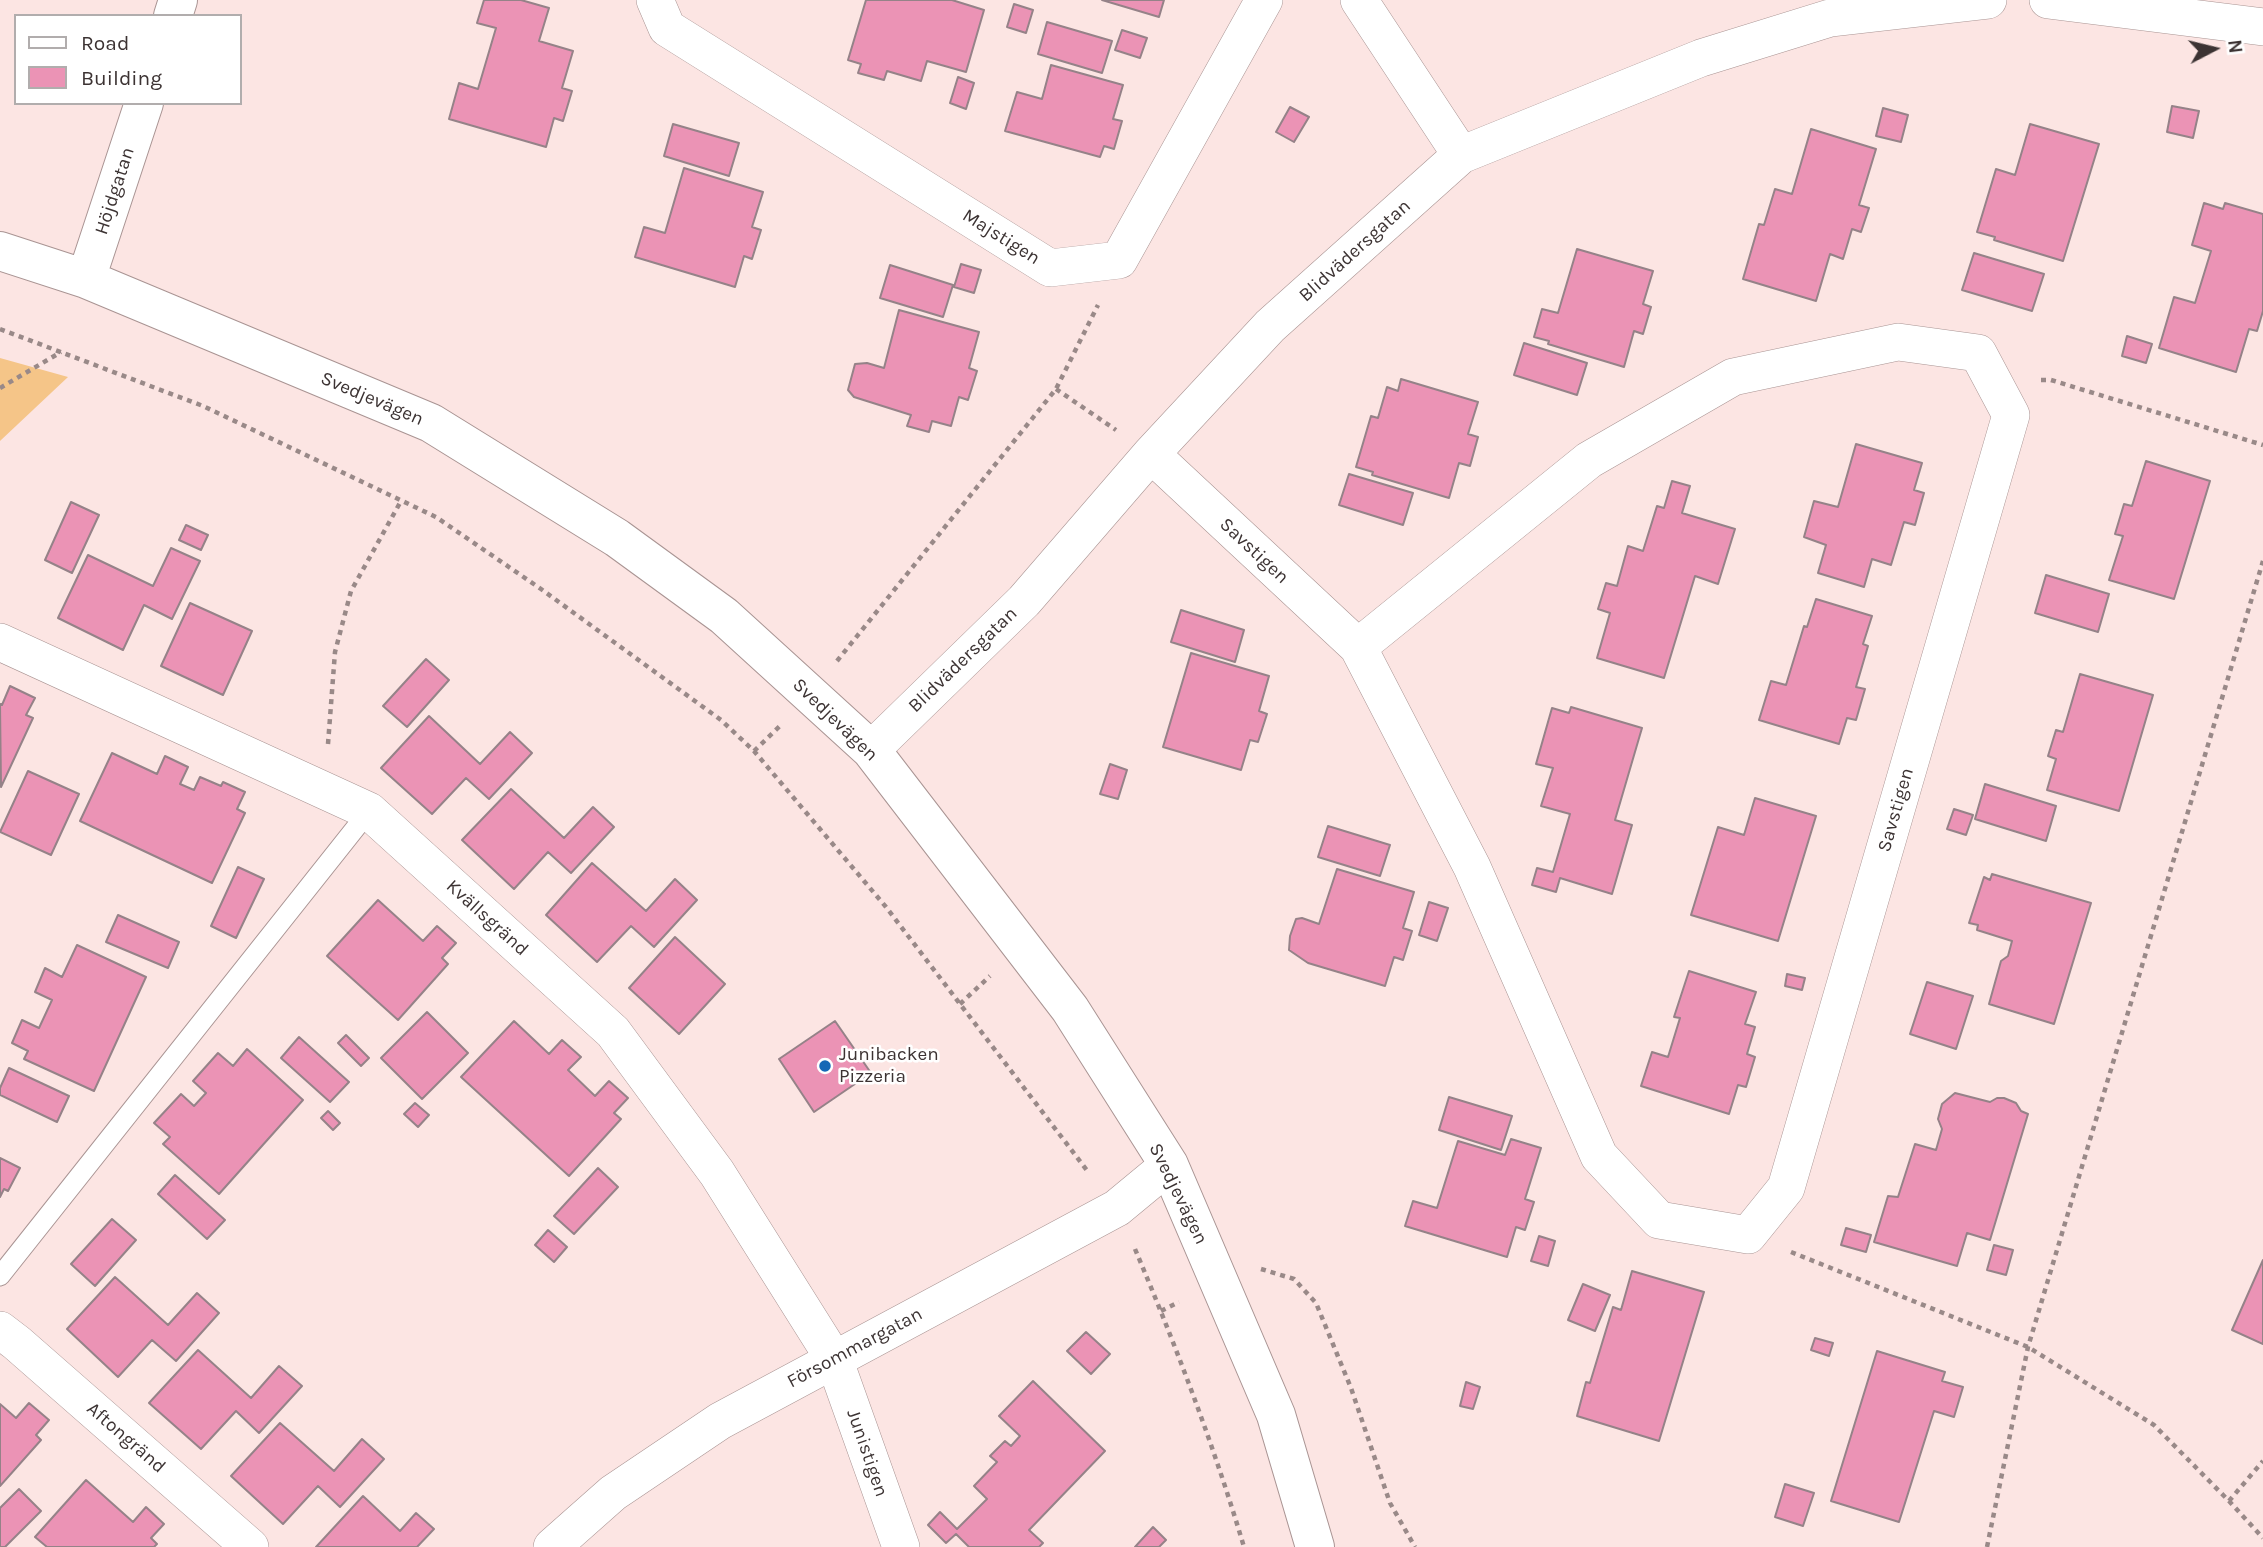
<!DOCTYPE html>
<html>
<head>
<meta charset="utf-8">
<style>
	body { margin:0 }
	#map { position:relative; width:2263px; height:1547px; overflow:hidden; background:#fce5e3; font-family:Karla,sans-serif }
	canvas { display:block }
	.legend { position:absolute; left:14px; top:14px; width:228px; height:91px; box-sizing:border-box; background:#fff; border:2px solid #b1adad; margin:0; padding:9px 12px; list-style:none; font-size:21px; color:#3c3333 }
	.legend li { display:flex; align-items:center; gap:14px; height:35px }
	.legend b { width:35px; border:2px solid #b1adad }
	.north { position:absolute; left:2179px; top:14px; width:70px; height:70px; -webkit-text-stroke:5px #fff; paint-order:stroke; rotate:83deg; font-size:19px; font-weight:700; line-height:28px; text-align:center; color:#3c3333 }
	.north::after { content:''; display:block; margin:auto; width:24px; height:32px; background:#3c3333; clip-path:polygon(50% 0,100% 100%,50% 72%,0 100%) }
</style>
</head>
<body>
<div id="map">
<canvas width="2263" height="1547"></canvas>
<ul class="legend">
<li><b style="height:9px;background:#fff"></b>Road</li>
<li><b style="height:19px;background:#eb93b5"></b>Building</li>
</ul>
<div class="north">N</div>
</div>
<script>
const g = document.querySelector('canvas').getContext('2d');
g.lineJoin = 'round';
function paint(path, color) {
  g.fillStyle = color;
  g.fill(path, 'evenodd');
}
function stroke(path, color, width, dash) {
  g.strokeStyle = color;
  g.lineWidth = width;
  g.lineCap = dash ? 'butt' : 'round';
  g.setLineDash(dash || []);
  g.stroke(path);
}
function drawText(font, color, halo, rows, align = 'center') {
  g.font = font + ' Karla,sans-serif';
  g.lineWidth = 5;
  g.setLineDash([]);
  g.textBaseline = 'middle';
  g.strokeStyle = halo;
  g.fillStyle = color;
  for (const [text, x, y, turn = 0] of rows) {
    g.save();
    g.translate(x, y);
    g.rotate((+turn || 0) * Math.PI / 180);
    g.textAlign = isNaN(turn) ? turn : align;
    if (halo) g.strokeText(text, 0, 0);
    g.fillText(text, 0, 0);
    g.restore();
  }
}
paint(new Path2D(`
	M0 358 68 377 0 441Z`), '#f5c588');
const building = new Path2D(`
	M484 0H521L549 8 539 41 573 51 562 88 572 91 563 121 554 118 546 147 449 119 459 83 478 89 496 28 477 23Z
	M866 0H952L984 10 966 72 927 61 921 81 887 71 884 80 858 73 861 64 848 60Z
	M1102 0H1164L1159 17Z
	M1014 4 1033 10 1026 33 1007 27Z
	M1047 22 1112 41 1102 73 1038 54Z
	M1122 30 1147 38 1140 58 1115 50Z
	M1051 65 1123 85 1113 119 1122 121 1114 149 1104 146 1100 157 1005 131 1017 92 1042 99Z
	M958 77 974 83 966 109 950 103Z
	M2172 106 2199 111 2193 138 2167 132Z
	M1290 107 1309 117 1294 142 1276 132Z
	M1883 108 1908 115 1901 142 1876 136Z
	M673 124 739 143 729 176 664 156Z
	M2030 124 2099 144 2063 261 1994 240 1995 237 1977 232 1996 169 2015 175Z
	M1811 129 1876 149 1859 205 1869 208 1861 232 1852 229 1843 259 1830 254 1816 301 1743 279 1759 224 1764 225 1775 189 1792 194Z
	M684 168 763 192 752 227 761 230 752 259 744 256 735 287 635 257 644 227 665 233Z
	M2204 203 2223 209 2225 203 2263 214V311L2257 331 2249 329 2236 372 2159 348 2174 297 2195 303 2211 251 2192 245Z
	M1577 249 1653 271 1643 304 1651 307 1643 334 1634 331 1624 367 1548 344 1549 341 1534 337 1542 309 1558 313Z
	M1974 253 2044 274 2032 311 1962 290Z
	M961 264 981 270 974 293 954 287Z
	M890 265 953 285 943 317 880 298Z
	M899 310 979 332 969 368 977 371 968 400 959 397 951 426 932 421 929 432 907 426 911 415 854 397 848 390 855 364 867 363 884 368Z
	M2127 336 2152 344 2146 363 2122 356Z
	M1524 343 1587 363 1577 395 1514 375Z
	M1401 379 1478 402 1468 434 1478 437 1470 466 1459 463 1449 498 1372 475 1373 472 1356 467 1371 416 1378 418 1387 387 1398 391Z
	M1856 444 1922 463 1914 490 1924 493 1915 525 1904 522 1891 565 1872 559 1864 587 1818 573 1826 545 1804 537 1814 501 1838 507Z
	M2146 461 2210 481 2174 599 2109 580 2123 536 2115 534 2124 504 2132 506Z
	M1349 474 1413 493 1403 525 1339 505Z
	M1672 481 1690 486 1682 513 1735 529 1718 584 1695 576 1664 678 1597 658 1610 613 1598 609 1606 583 1617 586 1628 546 1643 551 1657 506 1664 508Z
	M71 502 99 515 72 573 45 560Z
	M186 525 208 535 201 550 179 540Z
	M171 548 200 561 172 619 144 605 123 650 58 618 88 555 153 586Z
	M2046 575 2109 594 2098 632 2035 613Z
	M1816 599 1872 616 1863 644 1868 646 1856 687 1865 689 1856 720 1847 718 1839 744 1759 720 1771 681 1786 685 1804 626 1807 627Z
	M190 603 252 631 223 695 161 666Z
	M1181 610 1244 630 1235 662 1171 642Z
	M1191 653 1269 676 1259 711 1267 714 1258 742 1250 740 1241 770 1163 747Z
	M426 659 449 680 407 727 383 706Z
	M2080 674 2153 695 2119 811 2047 790 2056 759 2048 756 2056 730 2063 732Z
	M10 686 35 698 26 715 33 718 1 787 0 704 2 705Z
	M1571 707 1642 728 1615 820 1632 825 1612 894 1560 878 1556 892 1532 885 1537 868 1553 872 1570 814 1541 806 1553 768 1536 764 1552 708 1569 713Z
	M429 716 480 764 510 732 532 753 489 799 466 778 432 814 381 768Z
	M112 753 157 774 165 756 188 767 180 784 194 790 200 777 221 786 223 782 245 792 237 809 245 813 212 883 80 821Z
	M1110 764 1127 770 1118 799 1100 794Z
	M28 771 79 794 51 855 0 832Z
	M1985 784 2056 806 2046 841 1975 819Z
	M511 789 564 838 593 807 614 827 571 873 548 852 514 889 462 840Z
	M1755 798 1816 816 1778 941 1691 915 1718 827 1744 835Z
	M1954 809 1973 815 1966 835 1947 829Z
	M1328 826 1390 845 1380 876 1318 857Z
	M592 863 646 911 675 879 697 900 654 947 631 926 597 962 546 915Z
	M238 867 264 879 236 938 211 926Z
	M1337 869 1414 892 1403 928 1412 931 1403 960 1394 957 1385 986 1308 963 1289 950 1290 936 1296 919 1302 918 1319 924Z
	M1992 874 2091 903 2054 1024 1989 1004 2001 961 2008 956 2012 941 1977 930 1978 925 1969 923 1984 877 1990 880Z
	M378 900 423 941 437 926 456 943 442 958 448 964 398 1020 327 956Z
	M1429 902 1448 908 1437 941 1419 935Z
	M118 915 179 942 168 968 106 942Z
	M675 937 725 984 679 1034 629 988Z
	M77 945 146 977 94 1091 24 1059 28 1051 12 1043 22 1020 39 1028 52 1000 35 992 45 968 62 977Z
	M1689 971 1756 992 1745 1024 1755 1027 1747 1054 1755 1057 1746 1087 1738 1085 1729 1114 1641 1086 1652 1052 1668 1057 1680 1018 1674 1017Z
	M1787 974 1805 978 1802 990 1785 986Z
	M1927 982 1973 996 1956 1049 1910 1034Z
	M427 1012 468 1053 422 1099 381 1058Z
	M514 1021 549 1054 562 1040 581 1057 568 1070 595 1096 609 1081 628 1098 614 1113 621 1119 569 1176 461 1077Z
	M835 1021 871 1073 814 1112 779 1059Z
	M346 1035 369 1058 361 1066 338 1043Z
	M299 1037 349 1082 330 1102 281 1058Z
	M247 1049 303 1100 219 1194 163 1144 170 1137 154 1123 181 1094 194 1106 206 1093 193 1081 218 1053 233 1066Z
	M9 1068 69 1096 57 1122 0 1095V1088Z
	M1955 1093 1990 1102 1997 1098H2004L2016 1103 2021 1111 2028 1114 1990 1240 1967 1233 1957 1266 1874 1242 1888 1196 1898 1197 1915 1144 1936 1150 1942 1129 1938 1119 1942 1104Z
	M1449 1097 1512 1116 1501 1150 1439 1130Z
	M415 1103 429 1115 418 1127 404 1114Z
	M328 1111 340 1123 333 1130 321 1118Z
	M1511 1139 1541 1148 1525 1199 1534 1202 1525 1230 1516 1227 1507 1257 1405 1226 1413 1201 1437 1208 1458 1141 1505 1155Z
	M0 1158 20 1168 8 1191 4 1189 0 1197Z
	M598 1168 618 1187 574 1234 554 1216Z
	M175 1175 225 1220 207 1239 158 1194Z
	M112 1219 136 1240 95 1286 71 1264Z
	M1846 1228 1871 1235 1866 1252 1841 1245Z
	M548 1230 567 1247 554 1262 535 1245Z
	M1539 1236 1555 1241 1548 1266 1531 1261Z
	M1994 1245 2013 1250 2006 1275 1987 1270Z
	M2263 1260V1344L2232 1330Z
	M1632 1271 1704 1292 1659 1441 1577 1416 1586 1382 1590 1383 1613 1307 1621 1310Z
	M115 1277 168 1325 197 1293 219 1313 176 1361 152 1340 118 1377 67 1329Z
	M1583 1284 1610 1295 1595 1331 1568 1320Z
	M1086 1332 1110 1354 1091 1374 1067 1351Z
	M1815 1338 1833 1343 1829 1356 1811 1350Z
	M198 1350 251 1398 279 1366 302 1386 259 1433 236 1411 201 1449 149 1403Z
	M1877 1351 1945 1372 1942 1381 1963 1387 1954 1417 1934 1411 1899 1522 1831 1501Z
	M1033 1381 1105 1451 1029 1530 1043 1543 1039 1547H969L956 1534 946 1543 928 1525 940 1512 957 1529 987 1499 974 1486 997 1462 990 1456 1005 1441 1011 1446 1020 1436 999 1416Z
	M1466 1382 1480 1387 1473 1409 1460 1406Z
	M29 1403 49 1420 36 1435 41 1440 0 1486V1404L16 1418Z
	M280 1423 334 1471 362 1439 384 1459 340 1507 318 1486 283 1524 231 1476Z
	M86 1480 133 1522 146 1507 164 1524 151 1538 157 1544 154 1547H47L35 1537Z
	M1785 1484 1814 1493 1803 1526 1775 1517Z
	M19 1489 41 1511 5 1547H0V1508Z
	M363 1496 400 1531 416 1513 434 1529 417 1547H316Z
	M1153 1527 1166 1540 1159 1547H1135Z`);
paint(building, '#eb93b5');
stroke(building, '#958288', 2);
const lane = new Path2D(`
	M0 1276 369 811`);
const street = new Path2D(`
	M655 0 667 28 1050 268 1119 260 1264 0
	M1359 0 1461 155
	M2048 0 2263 27
	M1151 454 1358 647 1472 867 1599 1156 1659 1220 1748 1235 1786 1188 2011 415 1978 353 1898 342 1733 377 1589 460 1358 647
	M0 642 369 811 613 1032 717 1173 834 1359 901 1547
	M871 750 1024 601 1151 454 1270 326 1461 155 1701 58 1830 18 1988 0
	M0 1330 17 1343 250 1547
	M552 1547 613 1493 720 1421 1117 1208 1169 1165`);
const secondary = new Path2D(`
	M173 16 178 0
	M0 251 86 279 431 423 617 538 724 616 871 750 1070 1009 1169 1165 1276 1415 1315 1547
	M86 279 144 103`);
stroke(lane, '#a99493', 21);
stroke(street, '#a99493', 38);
stroke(secondary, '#a99493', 40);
stroke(new Path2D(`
	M0 329 203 406 436 517 541 589 721 720 754 751 886 907 1089 1173
	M2041 380H2051L2263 445
	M0 388 61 352
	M1056 389 1116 430
	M837 661 1056 389 1098 305
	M328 744 335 652 351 591 401 501
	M754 751 781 725
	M960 1004 990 976
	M1135 1249C1176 1346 1214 1446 1244 1547
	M1791 1252 2028 1347 2154 1425 2229 1501 2263 1538
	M1261 1269 1294 1279 1316 1303 1351 1388 1390 1503 1415 1547
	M1161 1311 1179 1302
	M2229 1501 2263 1461
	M1987 1547 2028 1347 2263 561`), '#998988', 4.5, [5, 5]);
stroke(lane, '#fff', 19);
stroke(street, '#fff', 37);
stroke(secondary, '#fff', 38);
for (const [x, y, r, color] of [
	[825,1066,7,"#1468b6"]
]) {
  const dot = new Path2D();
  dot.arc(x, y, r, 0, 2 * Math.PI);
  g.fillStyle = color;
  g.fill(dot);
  stroke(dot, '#fff', 2.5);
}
drawText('19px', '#3c3333', '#fff', [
	["Höjdgatan",115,191,-72],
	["Majstigen",1001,237,32],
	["Blidvädersgatan",1355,251,-42],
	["Svedjevägen",372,399,23],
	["Savstigen",1254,551,43],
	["Blidvädersgatan",963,660,-44],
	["Svedjevägen",835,720,44],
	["Savstigen",1896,810,-74],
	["Kvällsgränd",487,918,42],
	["Svedjevägen",1178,1194,64],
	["Försommargatan",855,1348,-28],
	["Aftongränd",126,1438,41],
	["Junistigen",867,1453,71]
]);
drawText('19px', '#3c3333', '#fff', [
	["Junibacken",839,1055],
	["Pizzeria",839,1077]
], 'left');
</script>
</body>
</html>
